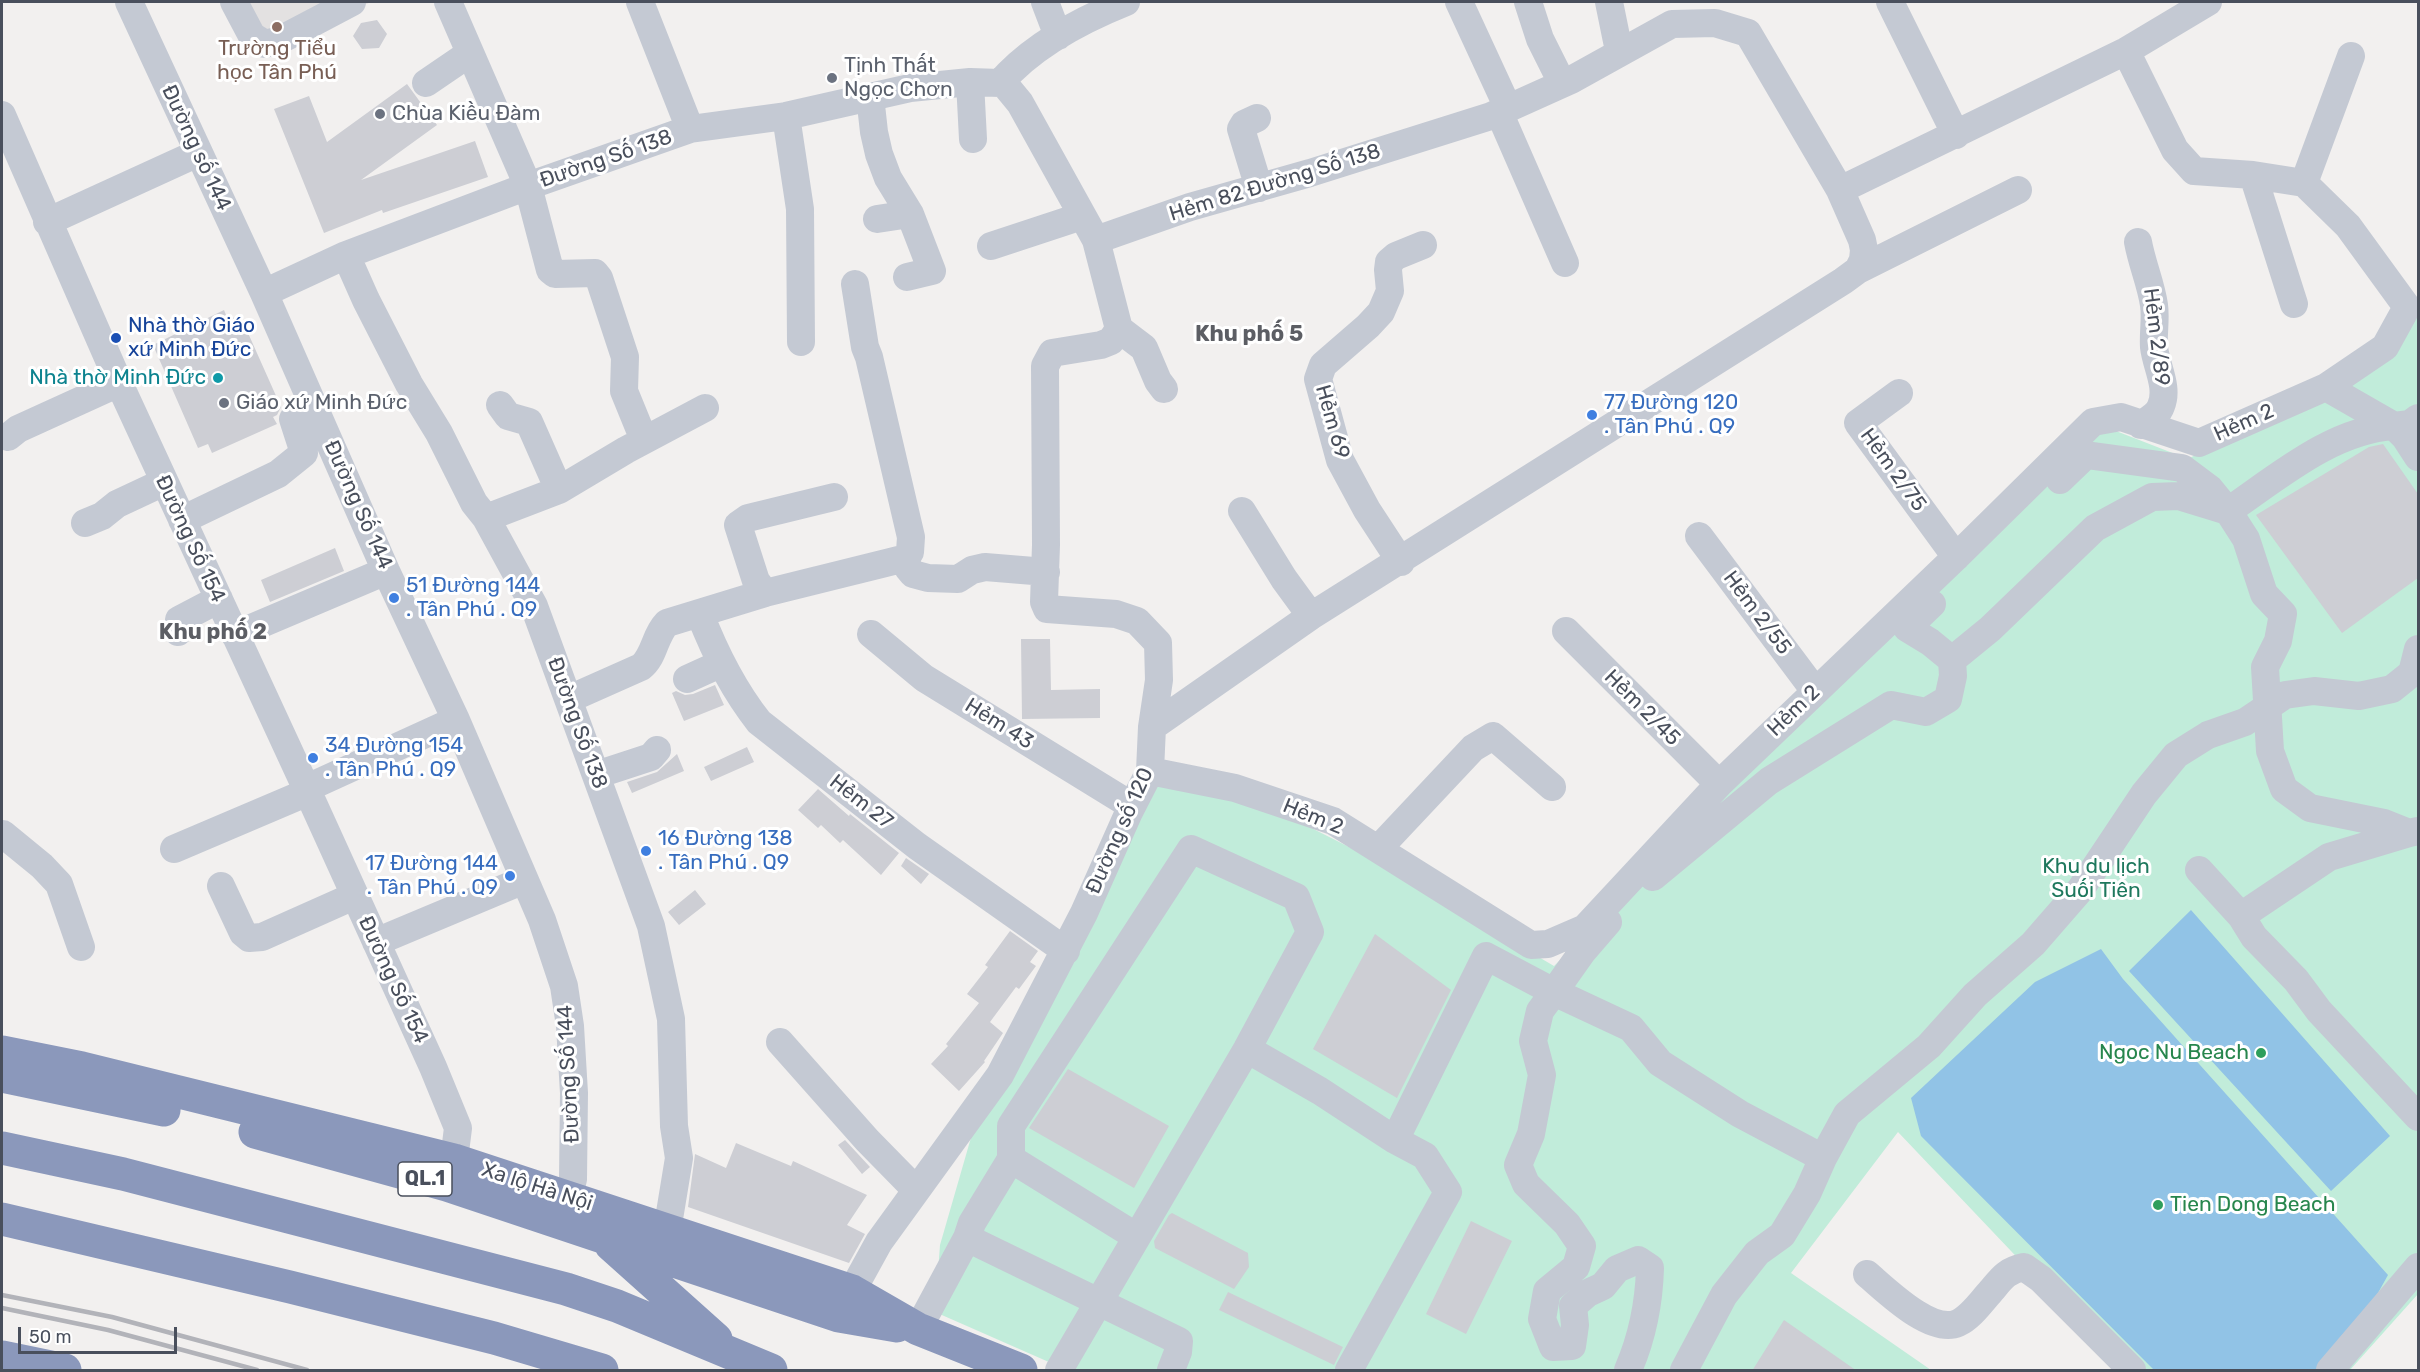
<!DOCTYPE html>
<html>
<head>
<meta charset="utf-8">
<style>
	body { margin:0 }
	#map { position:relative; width:2420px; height:1372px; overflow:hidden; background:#f2f0ef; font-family:Rubik,sans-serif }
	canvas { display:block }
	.frame { position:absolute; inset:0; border:3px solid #494f5c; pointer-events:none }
	.scale { position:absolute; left:18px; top:1327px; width:159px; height:27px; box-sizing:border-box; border:3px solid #494f5c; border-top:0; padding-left:8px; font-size:18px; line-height:21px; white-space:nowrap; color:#494f5c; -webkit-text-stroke:4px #fff; paint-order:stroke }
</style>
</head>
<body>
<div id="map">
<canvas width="2420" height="1372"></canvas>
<div class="frame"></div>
<div class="scale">50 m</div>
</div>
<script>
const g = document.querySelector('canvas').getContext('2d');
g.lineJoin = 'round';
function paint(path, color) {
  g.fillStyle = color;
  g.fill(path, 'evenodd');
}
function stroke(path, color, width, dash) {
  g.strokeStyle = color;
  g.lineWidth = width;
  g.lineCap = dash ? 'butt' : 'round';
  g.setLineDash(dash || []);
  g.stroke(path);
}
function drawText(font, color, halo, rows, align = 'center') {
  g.font = font + ' Rubik,sans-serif';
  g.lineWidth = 6;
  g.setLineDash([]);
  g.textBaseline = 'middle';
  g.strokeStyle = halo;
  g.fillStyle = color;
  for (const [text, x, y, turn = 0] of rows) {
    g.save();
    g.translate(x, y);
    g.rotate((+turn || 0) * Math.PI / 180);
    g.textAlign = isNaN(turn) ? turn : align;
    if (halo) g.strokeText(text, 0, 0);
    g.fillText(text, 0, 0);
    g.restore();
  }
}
paint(new Path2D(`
	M224 2H371L256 53Z`), '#e3e1e1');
paint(new Path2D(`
	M2418 314V1294L2350 1370H2124L1898 1132 1791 1273 1931 1370H1067L935 1312 940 1245 981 1103 1142 785 1230 787 1365 855 1554 966 2098 424 2188 459 2311 392Z`), '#c1ecda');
paint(new Path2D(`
	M2191 910 2390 1136 2331 1191 2129 971Z
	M2101 949 2123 979 2388 1275 2335 1370H2154L1921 1136 1911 1098 2035 982Z`), '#91c3e6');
paint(new Path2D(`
	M377 20 387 34 379 48 362 49 353 36 361 23Z
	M407 84 437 125 361 180 475 141 488 177 383 213 382 210 324 233 274 109 309 96 327 142Z
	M224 310 228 320 240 315 281 407 277 415 273 417 277 424 212 453 208 444 198 448 153 345Z
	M2383 444 2418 494V578L2342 633 2256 515 2369 447Z
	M335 548 344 571 270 602 261 580Z
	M1021 639H1050L1051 690 1100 689V718L1022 719Z
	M715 685 724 705 684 721 672 693 676 691 685 695 693 694Z
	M747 747 754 762 711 781 704 767Z
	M677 754 684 771 632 793 627 782 657 772Z
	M818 789 849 816 850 814 899 853 881 875 843 840 840 843 821 825 818 828 798 810Z
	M906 858 929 874 921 884 901 866Z
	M695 890 706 904 679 925 668 912Z
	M1010 931 1038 951 1030 962 1036 966 1019 989 1016 987 990 1022 1003 1033 984 1061 985 1062 959 1091 931 1064 948 1046 946 1044 979 1003 967 994 988 967 985 965Z
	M1375 934 1451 990 1397 1098 1313 1049Z
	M1068 1069 1169 1126 1134 1188 1029 1128Z
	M845 1140 870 1167 862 1174 838 1145Z
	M736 1143 791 1166 793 1161 867 1195 847 1225 865 1234 849 1263 688 1207 695 1154 726 1168Z
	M1172 1213 1248 1253 1249 1267 1234 1289 1155 1248 1154 1241 1169 1215Z
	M1471 1221 1512 1241 1466 1334 1426 1314Z
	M1228 1292 1343 1347 1334 1365 1219 1310Z
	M1784 1320 1857 1371H1752Z`), '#cdced4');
stroke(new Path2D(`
	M129 2 264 293 386 571 456 720 542 920 564 986 570 1026 574 1093 573 1179 569 1197
	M234 2 252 36 265 44 280 40 352 2
	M448 2 528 186 550 270 555 274 595 273 599 278 625 357 624 391 644 440
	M640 2 690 129
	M1045 2 1058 36
	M1459 2 1508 108
	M1528 2 1540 39 1562 83
	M1609 2 1619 51
	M1890 2 1956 135
	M970 82 973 139
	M426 83 470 53
	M1000 83C1032 46 1081 20 1126 2
	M870 96 874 132 879 154 888 178 910 214 932 271 907 277
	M1499 112 1565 263
	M2 115 119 383 308 792 433 1067 458 1128 454 1160
	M786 116 800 209 801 342
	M1257 118 1244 124 1241 129 1259 188
	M2253 175 2294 304
	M2304 183 2351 56
	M1840 190 2126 51 2208 2
	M877 219 910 214
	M47 222 198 153
	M1096 240 1190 207 1310 173 1491 116 1571 80 1672 24 1715 23 1748 33 1840 190 1862 240 1864 250 1863 260 1858 270 1843 281 1311 616 1152 727
	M2138 242C2142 264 2151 284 2154 305 2156 319 2153 333 2154 347 2156 366 2169 387 2161 406 2158 415 2149 419 2141 425
	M991 246 1082 216
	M346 255 366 300 409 384 439 433 474 503 486 518 534 606 651 926 671 1019 674 1126 679 1158 667 1231
	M1858 270 2018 190
	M264 293 346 255 528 186 690 129 786 116 910 88 970 82 1000 83 1006 86 1020 103 1096 240 1119 329 1111 341 1101 345 1052 353 1045 366 1046 545 1044 602 1047 609 1116 614 1137 621 1158 643 1159 680 1152 727 1150 771 1129 812 1084 913 1000 1075 879 1242 841 1311
	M1119 329 1144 348 1158 381 1164 389
	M2326 387 2394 426 2410 424 2418 418
	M1899 393 1858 423 1956 557
	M500 405 508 416 529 422 559 490
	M8 437 18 429 119 383
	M2060 480 2086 455 2182 468 2210 489 2228 511C2278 477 2332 430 2394 426L2405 437 2418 457
	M1242 511 1284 579 1311 616
	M486 518 559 490 626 450 705 408
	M182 520 278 474 304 453 293 419
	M85 523 102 516 117 504 164 482
	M1699 536 1815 691
	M906 558 908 568 913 574 928 578 958 579 972 570 985 567 1046 572
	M1401 562 1367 510 1340 460 1318 379 1323 365 1368 326 1381 312 1390 291 1388 270 1389 262 1396 256 1423 245
	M765 593 906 558 910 552 911 537 869 357 865 347 855 284
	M700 614C715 653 733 689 759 722L917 846 1066 951
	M1566 631 1719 784
	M178 632 179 620 219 599
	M871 634 924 678 1132 806
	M235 635 386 571
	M1952 660 1990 629 2095 528 2152 497 2179 496 2228 511 2246 539 2264 594 2283 614 2278 641 2265 667 2270 751 2284 789 2310 808 2384 823 2409 833 2418 831
	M687 679 720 664
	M569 699 641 667C655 656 654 636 667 623L765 593 756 581 738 525 748 518 834 497
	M1150 771 1235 788 1333 821 1531 945 1548 944 1585 928 1719 784 1956 557 2093 422 2121 417 2199 443 2326 387 2385 347 2407 307 2348 226 2304 183 2253 175 2194 171 2175 150 2126 51
	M596 775 651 757 657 750
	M307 788 456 720
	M3 834 42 866 59 884 81 947
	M1379 848 1473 748 1493 736 1552 787
	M174 849 308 792
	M2199 870 2241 916 2254 937 2296 980 2319 1011 2418 1117
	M1653 877 1769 781 1891 705 1926 712 1948 699 1953 676 1952 660 1930 642 1907 628 1932 604
	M221 886 243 933 249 938 262 937 354 896
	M2241 916 2329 857 2409 833
	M376 942 524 880
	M780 1042 867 1140 916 1190
	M1247 1049 1320 1091 1395 1140
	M1011 1159 1137 1237
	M1867 1274C1886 1290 1931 1335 1958 1323 1971 1317 1981 1302 1991 1291 2002 1278 2006 1271 2024 1267L2041 1279 2132 1370
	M918 1329 967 1238
	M1059 1370 1247 1049 1310 932 1296 897 1191 849 1011 1126V1159L972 1223 967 1238 1179 1341 1178 1352 1171 1370
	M1349 1370 1448 1192 1425 1156 1395 1140 1486 956 1554 992 1583 951 1608 922
	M1628 1370C1642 1338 1649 1303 1650 1268L1638 1260 1617 1269 1603 1286 1588 1293 1573 1306 1575 1325 1572 1346 1553 1347 1542 1319 1547 1291 1576 1267 1582 1246 1567 1224 1526 1184 1518 1165 1531 1134 1542 1075 1533 1041 1540 1011 1554 992 1631 1028 1660 1063 1740 1114 1823 1158
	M1684 1370 1724 1295 1757 1253 1782 1235 1807 1194 1823 1158 1847 1114 1929 1046 1975 995 2033 944 2080 890 2144 794 2176 755 2208 735 2245 722 2285 695 2314 691 2359 696 2392 689 2412 673 2418 649
	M2330 1370 2418 1267`), '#c4c9d3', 28);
stroke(new Path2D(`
	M2 1052 82 1068 454 1160 852 1291 918 1329 1021 1370
	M2 1076 164 1110
	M255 1132 447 1185 839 1316 897 1326
	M2 1148 123 1174 566 1289 617 1306 771 1370
	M2 1219 290 1287 494 1338 602 1370
	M611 1245 716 1339
	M2 1357 65 1370`), '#8b98bb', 33);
stroke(new Path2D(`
	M2 1295 112 1317 307 1370
	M2 1308 108 1330 257 1370`), '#b2b3b9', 4.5);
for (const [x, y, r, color] of [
	[277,27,6,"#8d6e63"],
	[832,78,6,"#6b7280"],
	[380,114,6,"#6b7280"],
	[116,338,6,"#1a4fb4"],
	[218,378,6,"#0f9aa8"],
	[224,403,6,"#6b7280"],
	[1592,415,6,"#3f7fe0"],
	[394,598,6,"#3f7fe0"],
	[313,758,6,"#3f7fe0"],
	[646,851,6,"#3f7fe0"],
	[510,876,6,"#3f7fe0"],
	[2261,1053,6,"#2e9e5b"],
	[2158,1205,6,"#2e9e5b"]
]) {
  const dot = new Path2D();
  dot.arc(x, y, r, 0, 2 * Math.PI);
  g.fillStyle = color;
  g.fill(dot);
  stroke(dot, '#fff', 2);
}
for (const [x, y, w] of [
	[425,1179,54]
]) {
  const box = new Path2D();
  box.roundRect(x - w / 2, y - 17, w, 34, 4.5);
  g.fillStyle = '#fff';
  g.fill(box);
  stroke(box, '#494f5c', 1.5);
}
drawText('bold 20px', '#494f5c', null, [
	["QL.1",425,1179]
]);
drawText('21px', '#785e54', '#fff', [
	["Trường Tiểu",277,49],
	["học Tân Phú",277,73]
]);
drawText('21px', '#5b616d', '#fff', [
	["Tịnh Thất",844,66],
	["Ngọc Chơn",844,90],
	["Chùa Kiều Đàm",392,114],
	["Giáo xứ Minh Đức",236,403]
], 'left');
drawText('21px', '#494f5c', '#fff', [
	["Đường số 144",196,148,65],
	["Đường Số 138",606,159,-19],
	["Hẻm 82 Đường Số 138",1275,183,-17],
	["Hẻm 2/89",2156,337,83],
	["Hẻm 69",1332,422,74],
	["Hẻm 2",2244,423,-24],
	["Hẻm 2/75",1893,470,54],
	["Đường Số 144",358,505,66],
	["Đường Số 154",190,539,65],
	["Hẻm 2/55",1757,613,53],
	["Hẻm 2/45",1642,708,45],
	["Hẻm 2",1794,711,-44],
	["Đường Số 138",577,723,70],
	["Hẻm 43",999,724,32],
	["Hẻm 27",861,802,38],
	["Hẻm 2",1313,817,22],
	["Đường số 120",1120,831,-66],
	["Đường Số 154",393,980,65],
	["Đường Số 144",569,1074,-93],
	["Xa lộ Hà Nội",537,1187,18]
]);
drawText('21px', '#164399', '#fff', [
	["Nhà thờ Giáo",128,326],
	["xứ Minh Đức",128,350]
], 'left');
drawText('21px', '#0d838f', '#fff', [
	["Nhà thờ Minh Đức",206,378]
], 'right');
drawText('21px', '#366cbe', '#fff', [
	["77 Đường 120",1604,403],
	[". Tân Phú . Q9",1604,427],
	["51 Đường 144",406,586],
	[". Tân Phú . Q9",406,610],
	["34 Đường 154",325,746],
	[". Tân Phú . Q9",325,770],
	["16 Đường 138",658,839],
	[". Tân Phú . Q9",658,863],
	["17 Đường 144",498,864,"right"],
	[". Tân Phú . Q9",498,888,"right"]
], 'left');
drawText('21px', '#1e785d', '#fff', [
	["Khu du lịch",2096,867],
	["Suối Tiên",2096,891]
]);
drawText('21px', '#27864d', '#fff', [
	["Ngoc Nu Beach",2249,1053],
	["Tien Dong Beach",2170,1205,"left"]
], 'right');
drawText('bold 22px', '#5c5e64', '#fff', [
	["Khu phố 5",1249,335],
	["Khu phố 2",213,633]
]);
</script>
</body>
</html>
